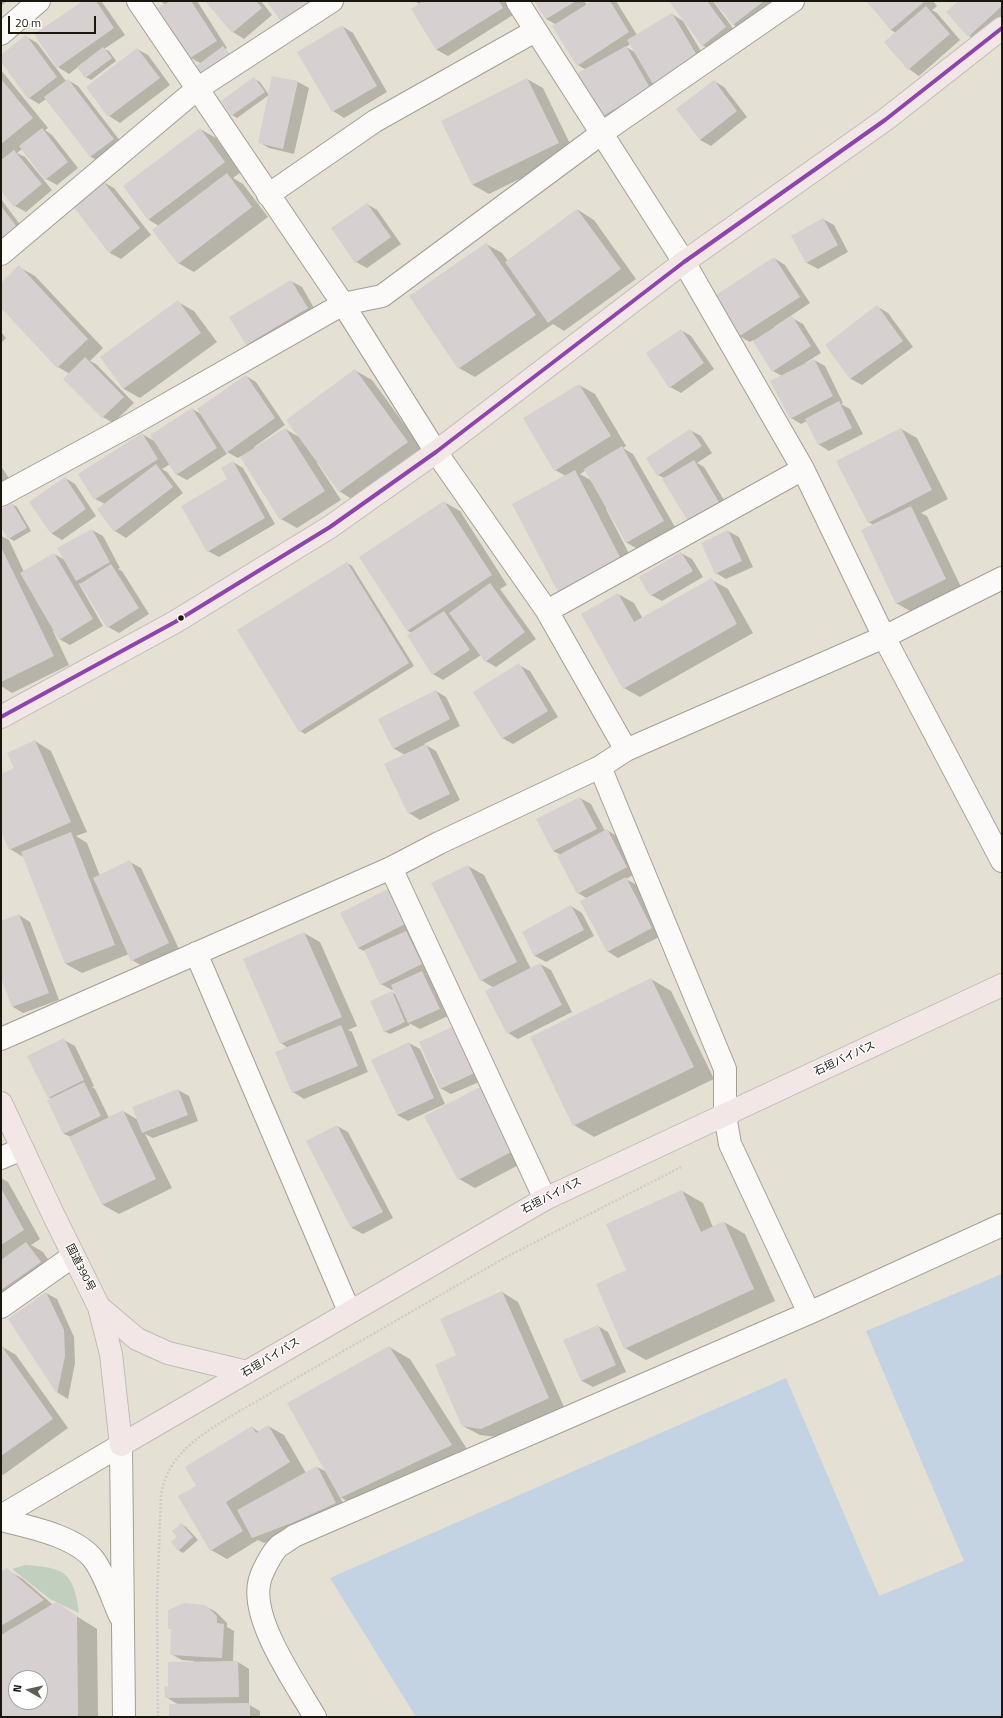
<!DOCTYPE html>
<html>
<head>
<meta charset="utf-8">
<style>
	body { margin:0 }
	#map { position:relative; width:1003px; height:1718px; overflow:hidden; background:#e4e0d3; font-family:"Titillium Web",sans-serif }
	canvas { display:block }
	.frame { position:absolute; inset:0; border:2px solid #19160e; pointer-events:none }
	.north { position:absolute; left:8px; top:1670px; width:40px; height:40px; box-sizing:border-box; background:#fff; border:1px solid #a3a29f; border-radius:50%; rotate:278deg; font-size:11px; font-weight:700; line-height:16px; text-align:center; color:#19160e }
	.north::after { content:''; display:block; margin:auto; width:14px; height:18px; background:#605d53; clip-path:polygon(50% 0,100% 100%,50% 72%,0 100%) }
	.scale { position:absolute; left:8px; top:16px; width:88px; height:18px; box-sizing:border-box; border:2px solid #19160e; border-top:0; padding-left:5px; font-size:12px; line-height:14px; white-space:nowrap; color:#19160e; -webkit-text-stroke:3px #fff; paint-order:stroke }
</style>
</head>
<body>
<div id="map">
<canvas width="1003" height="1718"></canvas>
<div class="frame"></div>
<div class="north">N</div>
<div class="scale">20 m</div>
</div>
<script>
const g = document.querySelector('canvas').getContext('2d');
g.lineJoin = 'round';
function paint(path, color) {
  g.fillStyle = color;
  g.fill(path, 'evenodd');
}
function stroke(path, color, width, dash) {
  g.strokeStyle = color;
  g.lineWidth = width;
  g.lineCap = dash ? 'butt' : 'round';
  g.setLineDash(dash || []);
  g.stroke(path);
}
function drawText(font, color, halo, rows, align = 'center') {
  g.font = font + ' "Titillium Web","Noto Sans JP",sans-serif';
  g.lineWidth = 3;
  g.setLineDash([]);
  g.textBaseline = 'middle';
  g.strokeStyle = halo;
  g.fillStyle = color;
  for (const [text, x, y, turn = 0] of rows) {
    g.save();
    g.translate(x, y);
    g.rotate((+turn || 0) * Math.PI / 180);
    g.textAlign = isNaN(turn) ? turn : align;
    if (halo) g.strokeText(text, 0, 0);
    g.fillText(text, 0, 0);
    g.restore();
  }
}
paint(new Path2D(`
	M25 1565C65 1568 73 1571 79 1613L50 1599 12 1569Z`), '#c1cfbe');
paint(new Path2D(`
	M1002 1274V1717H416L330 1578 786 1378 879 1596 964 1561 866 1331Z`), '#c4d3e3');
paint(new Path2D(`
	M1 1H7L1 6Z
	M85 1 102 2 125 35 104 49 109 51 116 61 91 80 86 77 78 67 69 74 58 67 35 34Z
	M160 1H197L227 48 225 49 236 61 202 64 191 58 159 9 166 5Z
	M207 1H261L272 15 244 39 233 32Z
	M414 1H505L513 15 448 56 437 50 412 9 420 4Z
	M536 1H584L587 5 594 1H616L637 35 672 14 683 21 708 63 665 89 653 83 660 95 612 123 601 117 586 70 578 65 557 25 546 19ZM630 44 636 53 626 47Z
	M670 1H713L737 34 713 51 702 45Z
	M716 1H779L744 31 734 25Z
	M867 1H933L937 6 932 10 937 13 960 40 919 76 909 69 885 42 896 33 891 30Z
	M959 1H1002V22L980 42 969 36Z
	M342 26 353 33 387 92 344 118 333 111Z
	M27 37 37 43 66 81 68 80 78 86 124 146 102 163 91 157 46 99 39 104 29 98 1 61V56Z
	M137 49 148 55 170 85 120 123 109 116 87 87Z
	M1 70 48 128 45 130 52 135 78 168 57 185 46 179 22 149 17 153 25 157 52 190 26 212 15 206 1 189Z
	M273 77 298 82 309 88 294 154 269 148 259 142 269 95 237 118 232 115 255 79 260 82 269 95Z
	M527 79 543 88 574 152 489 194 473 185 442 121Z
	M714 81 724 87 747 117 711 146 700 140Z
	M200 129 216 138 241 172 233 178 243 184 268 217 194 272 178 263 159 226 149 220 124 186Z
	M103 182 114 188 151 235 121 259 110 253 73 205Z
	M1 199 27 234 1 253Z
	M367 204 377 210 401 244 367 268 356 262Z
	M578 210 594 220 636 279 564 331 553 324 475 377 459 368 486 244 502 253 508 261Z
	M823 219 834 225 848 252 818 269 807 263 792 236Z
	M774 258 785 265 810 303 774 327 775 328 792 318 803 324 821 353 805 363 806 364 814 360 825 366 843 403 841 404 850 409 863 434 829 451 818 444 807 421 801 424 791 418 782 376 773 371 753 340 750 342 739 336Z
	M19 267 35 276 103 348 90 361 96 364 134 403 113 423 103 417 70 374 58 367 1 307V284Z
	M291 281 302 287 318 315 257 351 247 345Z
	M178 302 194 311 217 342 140 398 124 389 101 357Z
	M878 307 888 313 913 347 862 385 851 379 826 345Z
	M681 330 691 336 714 369 681 393 670 387Z
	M1 332 6 338 1 343Z
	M356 371 372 380 424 451 355 501 339 491 318 463H317L341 500 297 528 281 519 241 456 238 458 225 451 227 454 187 480 176 474 170 464 162 469 167 472 183 493 126 538 115 531 98 509 105 504 95 499 142 434 156 442 192 409 201 414 246 376 256 382 285 425 254 447 255 448 285 429 301 438Z
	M579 385 595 394 626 446 623 448 633 454 675 527 638 549 627 543 607 508 606 509 637 569 574 601 558 592 566 476 555 470ZM586 470 592 481 580 474Z
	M901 429 917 438 948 499 921 513 927 516 962 589 912 612 896 603 874 525 868 522Z
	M690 430 701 436 712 453 697 463 704 467 730 510 658 475Z
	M233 462 243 468 275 524 219 557 208 551Z
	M1 466 10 480 1 485Z
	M65 478 75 484 96 516 62 540 51 533Z
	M444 502 460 511 507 585 500 589 536 639 496 667 486 661 481 655 443 680 433 674 412 633 408 631 360 557Z
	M12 504 17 507 31 531 14 541 9 538 1 525V510Z
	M92 530 103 536 120 568 118 569 122 571 149 614 119 633 108 627 80 583 79 584 103 626 70 645 59 639 54 631H53L69 665 12 693 1 686V536L9 540 24 572 54 554 65 560Z
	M728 531 739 537 753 567 726 579 716 573Z
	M681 553 692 559 703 577 662 601 651 595Z
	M347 563 352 566 414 666 305 734 300 731Z
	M712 580 728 589 753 633 640 697 624 688 618 594 634 603 643 619Z
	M519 665 530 671 558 717 513 744 502 738Z
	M436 691 446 697 460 726 424 744 436 751 460 800 420 820 409 813 405 755 393 748Z
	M35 741 51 751 87 832 76 836 87 843 100 876 130 862 141 868 179 949 142 966 132 960 129 954 82 973 66 964 25 858 10 849 1 829V775L15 768Z
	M580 798 591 804 605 831 607 830 618 837 637 873 626 879 637 885 663 935 618 958 607 951 588 899 578 893 561 855 553 851Z
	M468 866 484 875 531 969 540 964 551 970 572 1012 518 1039 508 1033 494 988 481 980Z
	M390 890 418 929 409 934 417 938 432 971 426 974 433 978 450 1015 420 1029 409 1023 410 1025 390 1034 384 1031 392 992 396 995 394 989 392 990 381 984 366 952 358 948Z
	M571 906 582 913 594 936 546 962 535 956 523 932Z
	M19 915 30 922 59 1000 23 1013 13 1007 1 975V922Z
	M304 933 320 942 357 1026 348 1030 352 1032 368 1072 304 1099 293 1092 288 1048 281 1043Z
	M651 979 671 991 714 1079 594 1137 574 1125Z
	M64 1040 75 1046 94 1086 92 1087 95 1089 109 1118 123 1111 138 1120 178 1090 189 1096 198 1121 153 1138 145 1134 172 1188 119 1214 103 1205 71 1137 64 1134 52 1099 48 1097Z
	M409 1043 420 1049 445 1104 408 1121 397 1115Z
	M420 1043 491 1077 451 1094 440 1088Z
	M480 1088 496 1097 528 1160 475 1188 459 1179Z
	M337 1126 348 1132 393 1218 363 1234 352 1228 307 1141Z
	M1 1178 8 1182 40 1239 31 1245 43 1252 56 1271 1 1311Z
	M682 1191 703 1203 713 1227 724 1222 745 1234 775 1301 646 1360 625 1348 628 1270Z
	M502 1292 518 1302 564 1407 497 1437 480 1435 463 1426 458 1356Z
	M46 1293 57 1299 74 1337 75 1363 68 1399 58 1393 9 1319Z
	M598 1326 608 1332 626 1372 593 1387 582 1381 564 1341Z
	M1 1346 16 1355 68 1428 3 1475 1 1473Z
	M389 1347 410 1359 472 1457 361 1509 340 1497 346 1510 264 1543 258 1540 227 1559 211 1550 197 1486 252 1427 259 1432 268 1426 284 1435 306 1473 317 1467 327 1472Z
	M181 1524 186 1527 198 1540 183 1553 178 1550V1537Z
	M7 1570 23 1579 53 1605 56 1603 97 1629 98 1717H1V1573ZM16 1678H40V1702H16Z
	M205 1606 216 1612 227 1623V1627L234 1631 233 1662H238L249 1669V1703H246L260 1711V1717H170L179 1705 166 1697 169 1688 194 1661 182 1660 171 1654 172 1630 169 1628Z`), '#0003');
paint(new Path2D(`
	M83 1H96L114 28 57 68 34 34Z
	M170 1H191L217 41 190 58 158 8Z
	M205 1H256L262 8 232 33Z
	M267 1H312L281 22Z
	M423 1H499L503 8 436 50 411 9Z
	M534 1H576L546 19Z
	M592 1H610L629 32 577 66 552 26Z
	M669 1H707L726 27 702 46Z
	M714 1H764L733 25Z
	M866 1H925L891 30Z
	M958 1H1002V6L968 37 946 12Z
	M926 6 950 34 908 70 884 42Z
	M672 13 698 57 653 84 627 40Z
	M342 25 377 86 332 112 297 52Z
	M26 35 57 77 28 99 1 62V55Z
	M223 46 231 57 203 78 195 67Z
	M626 46 650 88 601 117 576 74Z
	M103 47 112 58 85 78 77 67Z
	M137 48 160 78 108 117 86 87Z
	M272 76 298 81 283 149 258 143Z
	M254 77 265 92 231 116 221 101Z
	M527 78 559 143 472 185 441 121Z
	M1 79 33 118 1 144Z
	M68 79 114 139 90 157 44 97Z
	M714 80 737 111 700 140 676 109Z
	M42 128 68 162 45 180 19 146Z
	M200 128 225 162 148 220 123 186Z
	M14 150 42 184 14 207 1 191V160Z
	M227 173 252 207 178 264 152 230Z
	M103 181 140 228 109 253 72 205Z
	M367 203 391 237 355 263 331 228Z
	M1 206 17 227 1 239Z
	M577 209 621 269 548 323 505 262Z
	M823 218 838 245 806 263 791 236Z
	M486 243 536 315 458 369 409 296Z
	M774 257 800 297 738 337 713 297Z
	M19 265 88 339 57 368 1 308V283Z
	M291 280 308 308 246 345 229 317Z
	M178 300 201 333 123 389 100 357Z
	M877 305 903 341 850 379 825 345Z
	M792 316 811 346 772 372 753 341Z
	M681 329 704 363 669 388 646 353Z
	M85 357 124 397 102 418 63 379Z
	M814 359 833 396 790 419 770 381Z
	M355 369 408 442 339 492 286 420Z
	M246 375 275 418 226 453 197 409Z
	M579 384 611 436 554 471 523 418Z
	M839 401 852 428 818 445 805 419Z
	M192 408 217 448 176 475 150 435Z
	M285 428 325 491 280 520 240 457Z
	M901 428 932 490 868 523 836 461Z
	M690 429 702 446 657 476 646 458Z
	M142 433 158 459 94 500 78 474Z
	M622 446 664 521 626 543 584 469Z
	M694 460 720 504 689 523 662 479Z
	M233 461 265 518 207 552 181 506 227 479 221 468Z
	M156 464 173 487 114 532 97 509Z
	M575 470 621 559 558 592 512 504Z
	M65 477 86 509 51 534 29 502Z
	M444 501 492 575 407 631 359 557Z
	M12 503 27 528 8 539 1 527V509Z
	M911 506 946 579 896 604 861 530Z
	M92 529 110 562 76 581 57 548Z
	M728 530 742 561 715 574 701 543Z
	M1 547 54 656 1 682Z
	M681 552 693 571 650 596 639 577Z
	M54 553 93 619 59 640 20 573Z
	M347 562 409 663 299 732 237 630Z
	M111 564 139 608 107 628 80 584Z
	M712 578 737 624 623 689 581 614 618 593 634 622Z
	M490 583 525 632 485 662 449 613Z
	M444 611 470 650 432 675 407 635Z
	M519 663 548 711 502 739 473 692Z
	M436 690 450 719 393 749 378 719Z
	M35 740 71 822 9 850 1 831V774L14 768 7 753Z
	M426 744 450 794 408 814 384 764Z
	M580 797 597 829 553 851 536 819Z
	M607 829 627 867 577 894 557 856Z
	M71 832 115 945 65 964 21 852Z
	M130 860 169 943 131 961 93 878Z
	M468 865 517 962 480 981 431 883Z
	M626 877 652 928 607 952 580 901Z
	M390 888 407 923 358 948 340 913Z
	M571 905 584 930 534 956 522 932Z
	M19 914 49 993 12 1007 1 978V921Z
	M406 931 422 964 380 985 364 950Z
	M304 932 342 1017 280 1044 243 959Z
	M540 963 562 1005 507 1034 485 991Z
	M422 971 440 1009 408 1023 391 985Z
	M651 978 694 1067 573 1126 530 1037Z
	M392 991 405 1022 384 1032 370 1001Z
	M461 1023 481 1070 440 1089 419 1042Z
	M341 1025 358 1066 292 1093 275 1052Z
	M64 1038 84 1080 48 1098 27 1056Z
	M409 1042 434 1098 397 1115 371 1060Z
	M84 1082 101 1116 63 1134 47 1100Z
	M480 1087 513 1151 458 1180 424 1116Z
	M178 1089 188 1115 142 1133 132 1107Z
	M123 1110 156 1179 102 1205 69 1137Z
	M337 1125 383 1212 351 1228 306 1141Z
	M1 1188 24 1230 1 1245Z
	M682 1190 701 1232 724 1221 754 1289 624 1349 596 1284 626 1270 606 1224Z
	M26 1242 41 1262 1 1290V1260Z
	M502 1291 549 1398 481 1429 462 1426 435 1365 456 1355 440 1319Z
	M46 1292 64 1330 65 1356 57 1394 8 1319Z
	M598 1325 616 1365 581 1381 563 1340Z
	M1 1345 53 1419 1 1456Z
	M389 1346 452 1445 340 1498 287 1403Z
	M268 1425 290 1462 226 1502 243 1531 210 1551 178 1496 196 1486 185 1467 252 1426 256 1433Z
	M317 1466 336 1503 294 1522 252 1538 237 1510Z
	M181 1523 193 1537 178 1551 171 1542 177 1537 172 1531Z
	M7 1568 44 1600 1 1626V1571Z
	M56 1602 77 1616 78 1717H1V1635ZM16 1678H40V1702H16Z
	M184 1603 205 1605 217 1616V1623L224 1624 222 1658 170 1655 171 1629H168V1610Z
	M238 1661 239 1697 165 1698 164 1686 168 1687V1662Z
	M250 1703V1717H169V1704Z`), '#d7d0d0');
const minor = new Path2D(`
	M138 1 343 304 436 452 547 611 626 750
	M517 1 684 262 803 469 884 637 1002 861
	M1 34 39 1
	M268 195 375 121 535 31
	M1 254 197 89 332 1
	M1 495 134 423 343 304 382 296 602 133 793 1
	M547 611 803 469
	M391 868 545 1199
	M196 953 349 1311
	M1 1039 391 868 439 843 600 767 626 750 884 637 1002 578
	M1 1158 22 1149
	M1 1307 73 1256
	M809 1313 1002 1225
	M121 1445 124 1717
	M1 1516 121 1445
	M1 1520C29 1527 76 1536 94 1560 105 1575 112 1598 120 1616
	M315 1717C296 1684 252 1622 259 1584 260 1575 272 1552 279 1546 283 1543 289 1540 294 1536L809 1313 730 1144 725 1115V1069L600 767`);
const highway = new Path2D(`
	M1 717 175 622 330 527 436 452 684 262 885 120 1002 28
	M1 1103 53 1214 99 1307 111 1354 121 1445 545 1199 1002 985
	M99 1307 137 1339 168 1353 247 1372`);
stroke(minor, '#a39f95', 24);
stroke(highway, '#bfbcb6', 24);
stroke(new Path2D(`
	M158 1717 157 1602 161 1495C168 1452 204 1433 238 1412L508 1256 683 1166`), '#ceccc9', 2.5, [2, 2]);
stroke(minor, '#fbfaf8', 22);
stroke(highway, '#f2e7e6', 22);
stroke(new Path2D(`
	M1 717 175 622 330 527 436 452 684 262 885 120 1002 28`), '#8e44ad', 4);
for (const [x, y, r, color] of [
	[181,618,3.5,"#19160e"]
]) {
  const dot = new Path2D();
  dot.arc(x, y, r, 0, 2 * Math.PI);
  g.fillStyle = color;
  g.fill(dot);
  stroke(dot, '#fff', 1.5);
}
drawText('11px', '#19160e', '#fff', [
	["石垣バイパス",845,1059,-25],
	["石垣バイパス",552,1196,-27],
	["国道390号",80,1268,63],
	["石垣バイパス",271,1358,-31]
]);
</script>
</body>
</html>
